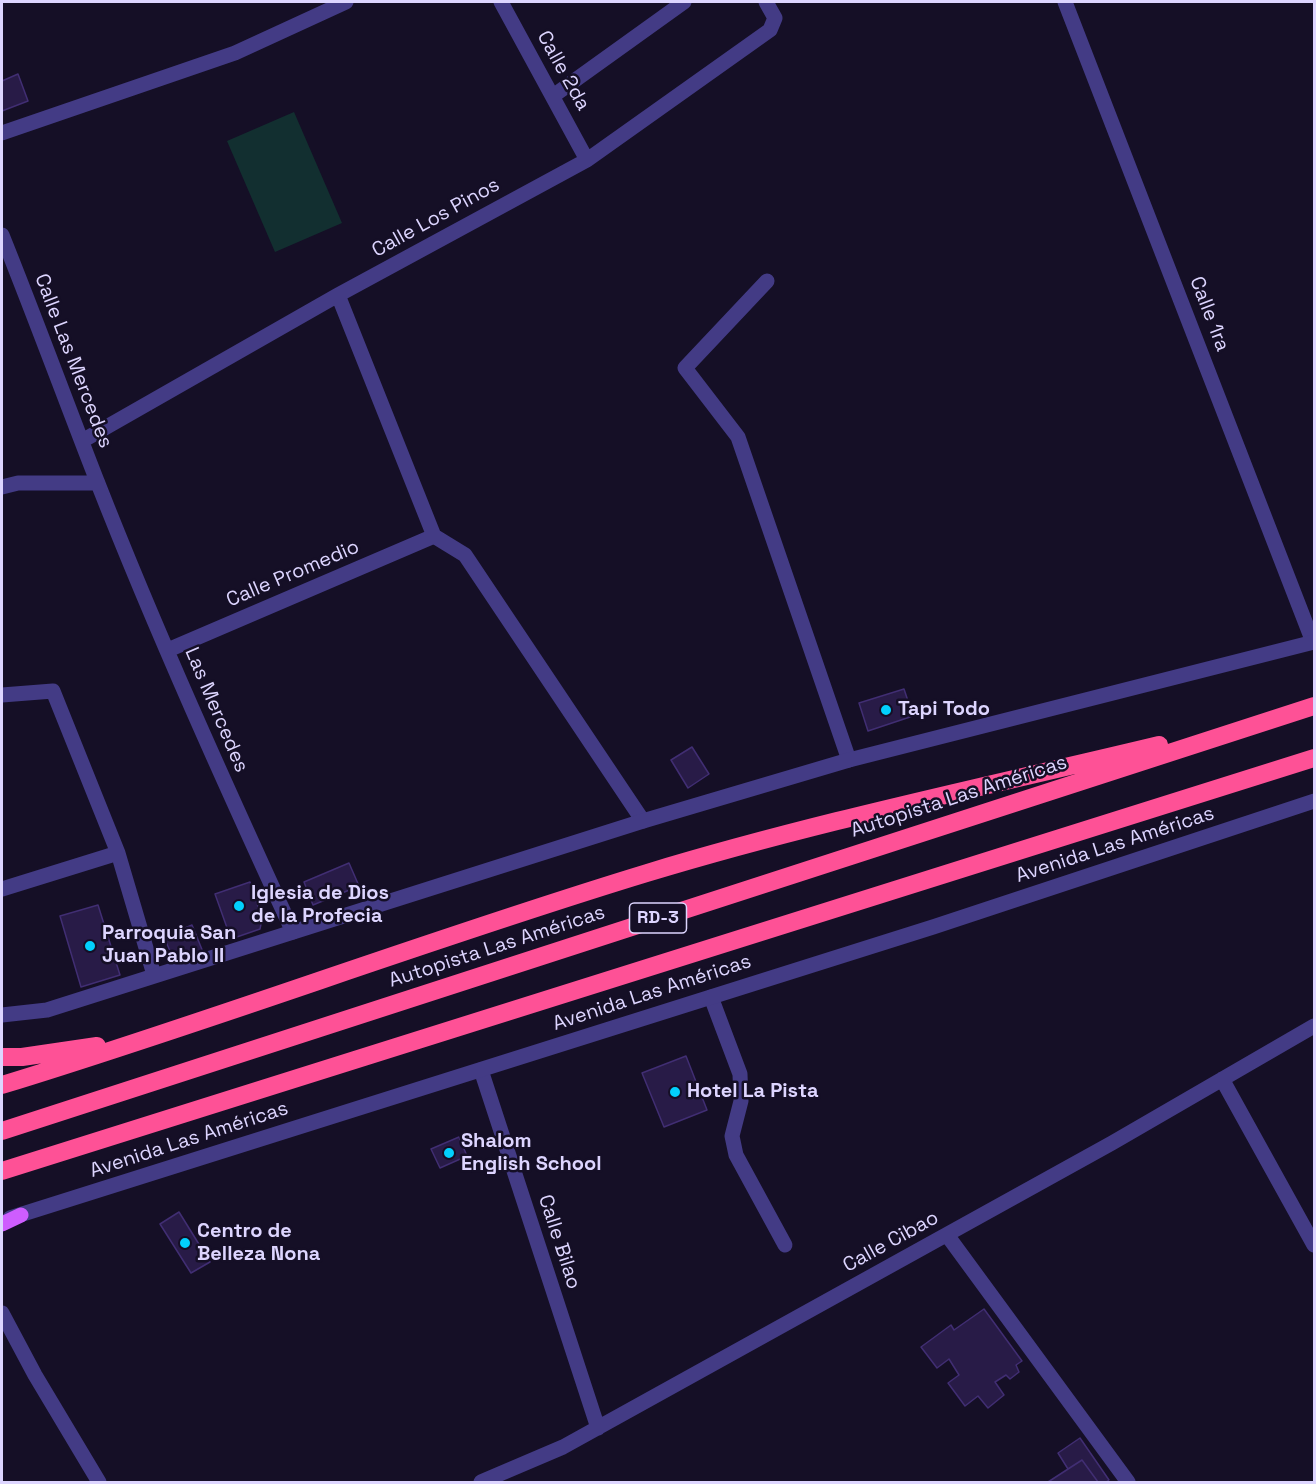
<!DOCTYPE html>
<html>
<head>
<meta charset="utf-8">
<style>
	body { margin:0 }
	#map { position:relative; width:1316px; height:1484px; overflow:hidden; background:#150f26; font-family:"Space Grotesk",sans-serif }
	canvas { display:block }
	.frame { position:absolute; inset:0; border:3px solid #ddd5ff; pointer-events:none }
</style>
</head>
<body>
<div id="map">
<canvas width="1316" height="1484"></canvas>
<div class="frame"></div>
</div>
<script>
const g = document.querySelector('canvas').getContext('2d');
g.lineJoin = 'round';
function paint(path, color) {
  g.fillStyle = color;
  g.fill(path, 'evenodd');
}
function stroke(path, color, width, dash) {
  g.strokeStyle = color;
  g.lineWidth = width;
  g.lineCap = dash ? 'butt' : 'round';
  g.setLineDash(dash || []);
  g.stroke(path);
}
function drawText(font, color, halo, rows, align = 'center') {
  g.font = font + ' "Space Grotesk",sans-serif';
  g.lineWidth = 5;
  g.setLineDash([]);
  g.textBaseline = 'middle';
  g.strokeStyle = halo;
  g.fillStyle = color;
  for (const [text, x, y, turn = 0] of rows) {
    g.save();
    g.translate(x, y);
    g.rotate((+turn || 0) * Math.PI / 180);
    g.textAlign = isNaN(turn) ? turn : align;
    if (halo) g.strokeText(text, 0, 0);
    g.fillText(text, 0, 0);
    g.restore();
  }
}
paint(new Path2D(`
	M294 112 342 223 275 252 227 141Z`), '#122f30');
const building = new Path2D(`
	M18 74 28 101 2 111V81Z
	M904 689 913 716 868 731 859 703Z
	M692 747 709 774 688 788 671 760Z
	M349 863 359 886 313 905 304 882Z
	M250 882 262 919 260 929 231 939 215 894Z
	M98 905 120 975 81 987 60 916Z
	M192 925 203 952 175 963 164 937Z
	M686 1056 707 1110 664 1127 642 1073Z
	M459 1137 467 1156 440 1168 431 1149Z
	M179 1212 210 1262 191 1273 160 1224Z
	M984 1309 1022 1361 1016 1365 1019 1372 1010 1379 1006 1375 995 1382 1004 1395 988 1408 978 1396 965 1406 948 1383 959 1375 949 1359 937 1368 921 1347 951 1325 954 1330Z
	M1080 1438 1109 1480 1106 1482H1098L1082 1460 1068 1469 1058 1453Z
	M1082 1460 1098 1482H1048Z`);
paint(building, '#281b47');
stroke(building, '#412e73', 1.5);
stroke(new Path2D(`
	M711 997 740 1074 741 1101 732 1136 736 1155 785 1245`), '#433b85', 15);
stroke(new Path2D(`
	M501 2 587 160
	M1065 2 1313 642
	M553 96 684 2
	M2 133 235 53 346 2
	M2 235C35 317 65 399 97 481 157 634 225 784 293 932
	M767 281 685 368 738 437 849 760
	M338 295 434 536 465 555 643 821
	M82 441 338 295 587 160 770 30 775 18 766 2
	M2 487 18 483H98
	M168 650 434 536
	M2 695 53 691 118 853
	M2 889 118 853 154 975
	M481 1070 598 1428
	M1222 1079 1314 1245
	M947 1235 1128 1482
	M2 1313 35 1375 99 1482
	M481 1482 563 1447 1112 1143 1314 1026`), '#433b85', 15);
stroke(new Path2D(`
	M2 1015 47 1010 643 821 849 760 1314 642
	M10 1218 933 927 1314 801`), '#433b85', 15);
stroke(new Path2D(`
	M2 1224 21 1215`), '#ce5dfe', 15);
stroke(new Path2D(`
	M2 1057H22L97 1046
	M2 1085C218 1019 430 939 647 873 815 822 988 786 1159 745
	M2 1131 1314 706
	M2 1171 1314 758`), '#fe5196', 18);
for (const [x, y, r, color] of [
	[886,710,6,"#02d0fd"],
	[239,906,6,"#02d0fd"],
	[90,946,6,"#02d0fd"],
	[675,1092,6,"#02d0fd"],
	[449,1153,6,"#02d0fd"],
	[185,1243,6,"#02d0fd"]
]) {
  const dot = new Path2D();
  dot.arc(x, y, r, 0, 2 * Math.PI);
  g.fillStyle = color;
  g.fill(dot);
  stroke(dot, '#150f26', 2);
}
for (const [x, y, w] of [
	[658,918,57]
]) {
  const box = new Path2D();
  box.roundRect(x - w / 2, y - 15, w, 30, 4.5);
  g.fillStyle = '#150f26';
  g.fill(box);
  stroke(box, '#ddd5ff', 1.5);
}
drawText('bold 18px', '#ddd5ff', null, [
	["RD-3",658,918]
]);
drawText('20px', '#ddd5ff', '#150f26', [
	["Calle 2da",563,71,61],
	["Calle Los Pinos",436,218,-29],
	["Calle 1ra",1209,314,69],
	["Calle Las Mercedes",73,361,69],
	["Calle Promedio",293,574,-23],
	["Las Mercedes",216,710,67],
	["Autopista Las Américas",959,797,-18],
	["Avenida Las Américas",1115,845,-18],
	["Autopista Las Américas",497,947,-18],
	["Avenida Las Américas",652,993,-18],
	["Avenida Las Américas",189,1140,-18],
	["Calle Bilao",559,1242,72],
	["Calle Cibao",891,1242,-29]
]);
drawText('bold 20px', '#ddd5ff', '#150f26', [
	["Tapi Todo",898,710],
	["Iglesia de Dios",251,894],
	["de la Profecia",251,917],
	["Parroquia San",102,934],
	["Juan Pablo II",102,957],
	["Hotel La Pista",687,1092],
	["Shalom",461,1142],
	["English School",461,1165],
	["Centro de",197,1232],
	["Belleza Nona",197,1255]
], 'left');
</script>
</body>
</html>
